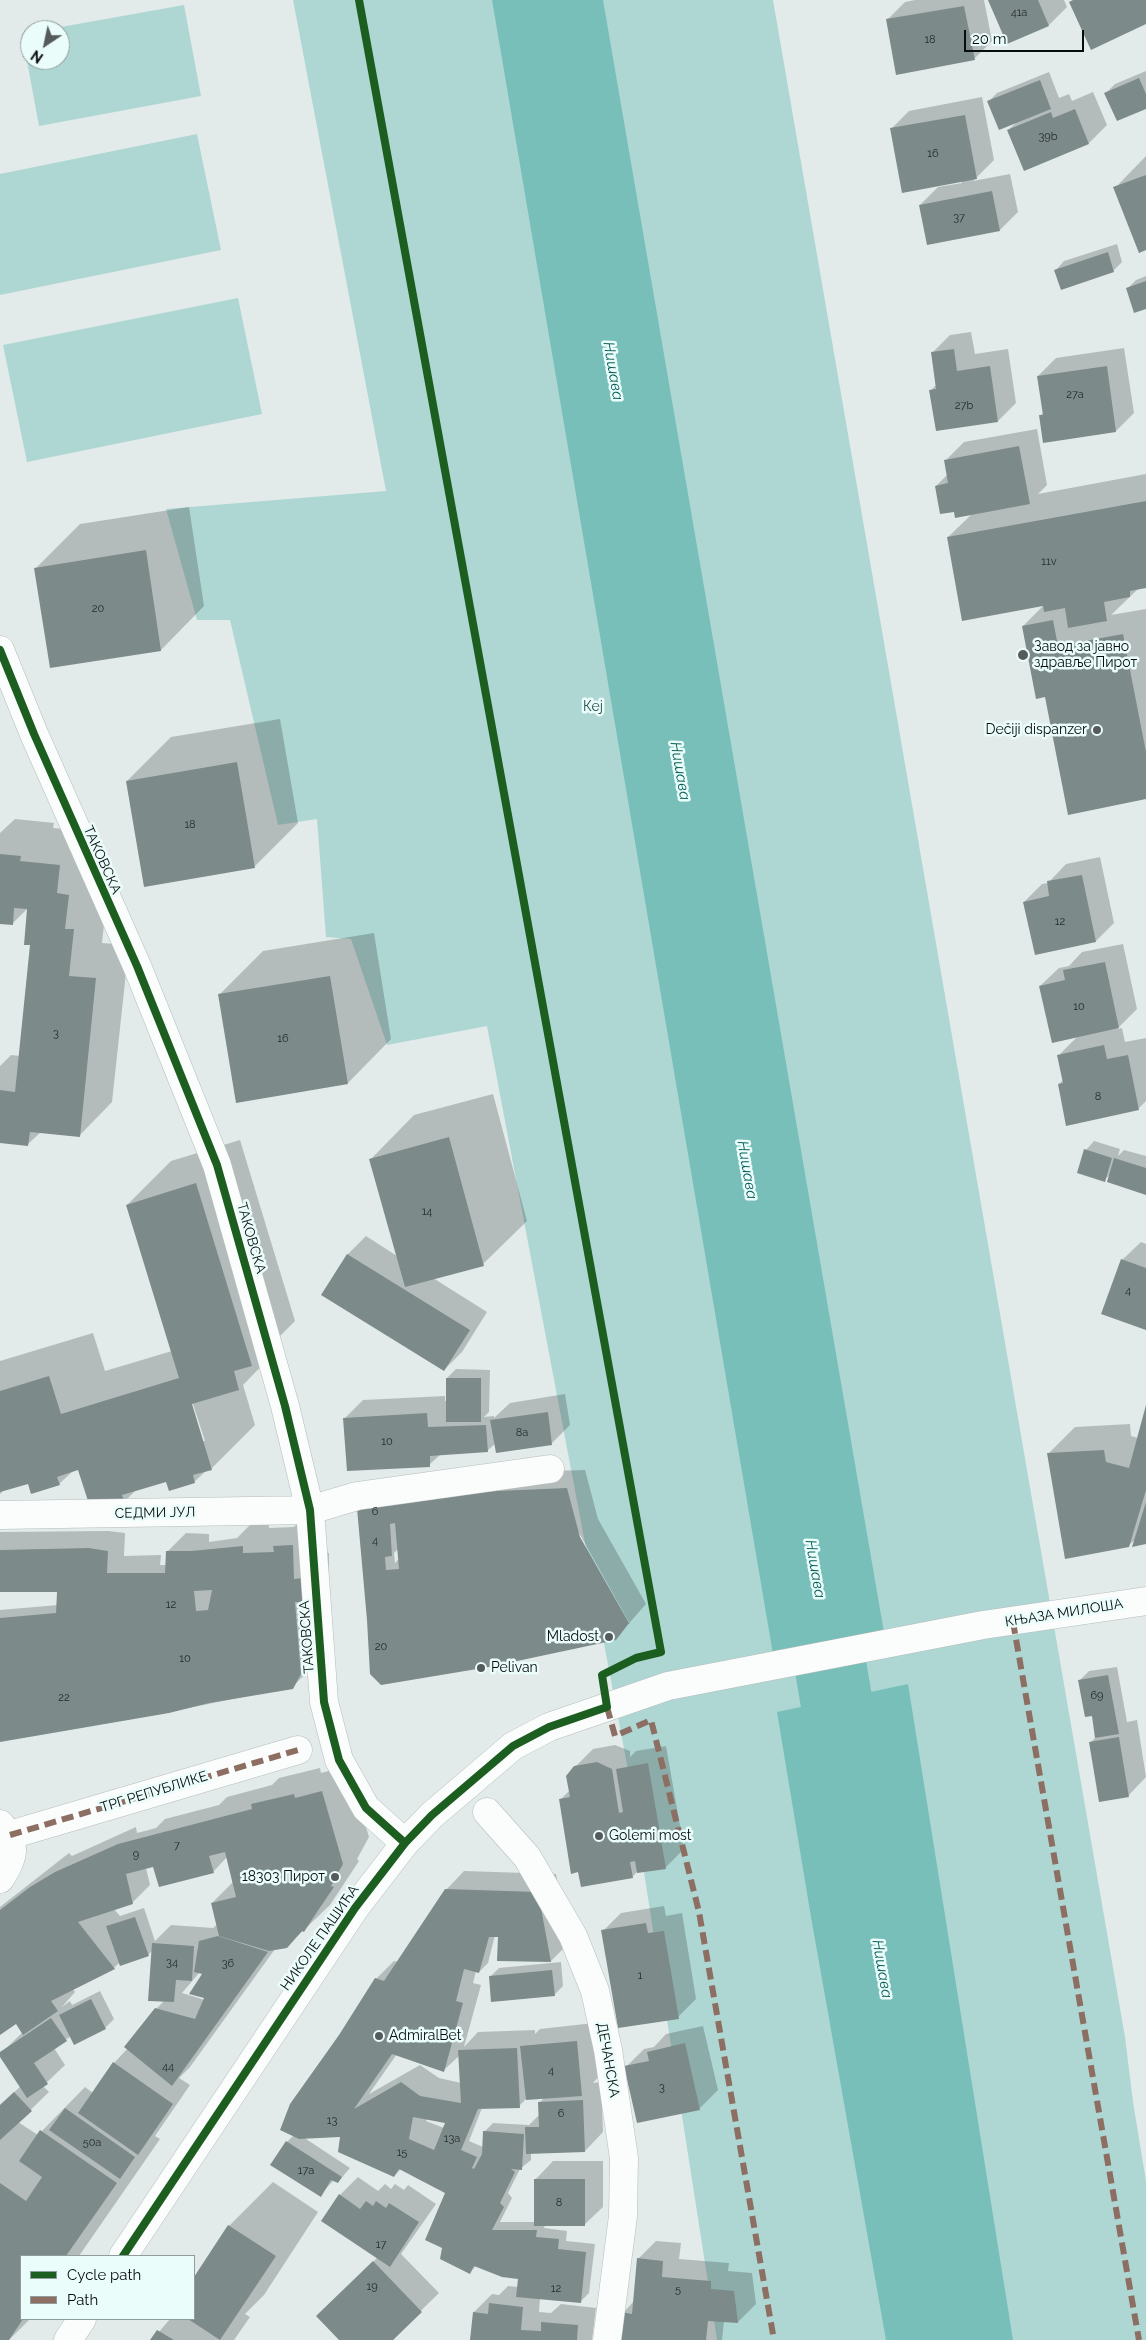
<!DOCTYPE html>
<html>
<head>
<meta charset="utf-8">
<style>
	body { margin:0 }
	#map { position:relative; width:1146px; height:2340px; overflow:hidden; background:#e2ebea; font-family:Raleway,sans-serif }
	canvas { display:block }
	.legend { position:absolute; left:20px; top:2255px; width:175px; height:65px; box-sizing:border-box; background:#ebfdfb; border:1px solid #909d9c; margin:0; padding:6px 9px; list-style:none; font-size:15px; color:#070d0d }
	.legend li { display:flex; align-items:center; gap:10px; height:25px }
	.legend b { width:25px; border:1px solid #909d9c }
	.north { position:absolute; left:20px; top:20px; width:50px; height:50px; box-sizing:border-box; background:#ebfdfb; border:1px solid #909d9c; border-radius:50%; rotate:214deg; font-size:14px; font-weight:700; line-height:20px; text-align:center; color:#070d0d }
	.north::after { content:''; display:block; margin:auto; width:18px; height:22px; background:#545b5a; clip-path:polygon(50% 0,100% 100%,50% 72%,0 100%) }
	.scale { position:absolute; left:964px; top:30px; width:120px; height:22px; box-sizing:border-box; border:2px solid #070d0d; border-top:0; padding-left:6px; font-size:15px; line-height:18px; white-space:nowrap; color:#070d0d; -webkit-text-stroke:4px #ebfdfb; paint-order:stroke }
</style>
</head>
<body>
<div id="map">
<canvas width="1146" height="2340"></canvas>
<ul class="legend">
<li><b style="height:6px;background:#1b5e20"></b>Cycle path</li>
<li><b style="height:6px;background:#8d6e63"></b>Path</li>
</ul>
<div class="north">N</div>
<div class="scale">20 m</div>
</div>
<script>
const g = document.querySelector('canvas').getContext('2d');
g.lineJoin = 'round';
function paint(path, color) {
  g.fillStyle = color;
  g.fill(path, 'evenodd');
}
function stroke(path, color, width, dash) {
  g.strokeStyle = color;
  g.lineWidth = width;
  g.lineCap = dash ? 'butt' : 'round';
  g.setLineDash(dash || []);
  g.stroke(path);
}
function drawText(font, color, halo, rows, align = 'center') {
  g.font = font + ' Raleway,sans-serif';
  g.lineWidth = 5;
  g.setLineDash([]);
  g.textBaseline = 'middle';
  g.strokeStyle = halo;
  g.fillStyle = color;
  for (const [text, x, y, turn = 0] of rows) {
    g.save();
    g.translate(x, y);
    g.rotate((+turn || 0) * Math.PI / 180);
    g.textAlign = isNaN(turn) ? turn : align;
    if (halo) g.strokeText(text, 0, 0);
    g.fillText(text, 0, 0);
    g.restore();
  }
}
paint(new Path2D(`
	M293 0H773L1125 2037 1133 2102 1146 2181V2340H717L628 1770 487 1026 387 1045 351 939 326 937 317 819 278 825 230 620H197L166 509 386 491Z
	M184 5 201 96 39 126 22 34 30 32V60H60V30H44Z
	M197 134 221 250 0 295V174Z
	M238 298 262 414 27 462 3 345Z`), '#aed7d4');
paint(new Path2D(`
	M492 0H603L886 1644 775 1666Z
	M908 1684 1013 2340H886L811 1917 777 1712Z`), '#78bfba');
paint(new Path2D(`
	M915 0H984L992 41 974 59 887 20 905 2Z
	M988 0H1064L1067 7 1049 25 1007 42Z
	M1146 71V107L1106 93 1115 84Z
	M1049 72 1059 98 1069 94 1072 101 1093 92 1107 125 1089 143 1025 170 1008 130 1017 122 988 102 997 93Z
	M982 97 994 160 973 181 1010 174 1018 212 1000 230 920 205 938 187 962 183 961 180 891 129 909 111Z
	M1146 156V249L1115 188Z
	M1117 244 1122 262 1113 271 1056 270 1064 261Z
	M1146 276V308L1127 289 1136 280Z
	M971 332 975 354 1008 349 1016 403 998 421 937 430 931 390 937 384 932 353 950 335Z
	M1124 348 1134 413 1116 431 1040 416 1044 412 1038 376 1056 358Z
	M1037 429 1047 485 1038 494 1146 474V587L1139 588 1111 615 1146 609V798L1046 696 1023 626 1044 605 948 537 972 514 955 510 936 486 948 474 946 460 964 442Z
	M189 507 204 606 161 650 36 568 80 524Z
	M280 719 298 823 254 867 127 781 171 737Z
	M15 819 54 823 53 828 93 832 90 860 107 896 102 943 129 945 112 1102 79 1136 41 1132 28 1144 0 1141V1066L11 1055 20 1056 32 944 29 907 12 924 0 923V833Z
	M1100 857 1114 923 1096 941 1024 902 1042 884 1048 883 1066 864Z
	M374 933 391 1039 348 1083 220 994 263 951Z
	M1123 944 1137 1009 1117 1029 1122 1028 1125 1042 1146 1038V1101L1139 1108 1059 1084 1063 1080 1059 1055 1078 1036 1040 986 1059 968 1069 966 1082 952Z
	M493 1094 527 1221 483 1264 433 1278 487 1312 462 1352 444 1370 323 1294 348 1254 366 1236 397 1256 371 1159 414 1115Z
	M240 1140 295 1321 280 1336 282 1345 243 1385 255 1425 211 1469 207 1470 194 1482 167 1481 136 1490 124 1502 79 1469 73 1471 59 1484 29 1482 4 1490 0 1494V1361L93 1333 105 1371 172 1351 127 1205 171 1161ZM189 1398H191L205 1441H202Z
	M1094 1141 1120 1149 1118 1156 1124 1150 1146 1156V1193L1110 1175 1104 1180 1086 1150Z
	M1141 1242 1146 1244V1329L1122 1260Z
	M456 1369 490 1370 489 1412 484 1417 494 1416V1418L510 1403 565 1394 570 1425 552 1443 497 1452 496 1443 487 1451 441 1454 429 1465 345 1418 363 1400 445 1396V1401H447V1378Z
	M1146 1408V1543L1136 1539 1128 1546 1049 1453 1075 1427 1130 1424 1131 1436 1138 1438Z
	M585 1470 598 1519 646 1604 616 1638 369 1620 357 1497 551 1471ZM578 1531 630 1624H627L576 1532ZM398 1549 399 1559 395 1563 394 1553Z
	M269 1520V1528L294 1527 301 1520 319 1553H329V1575L322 1582 319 1661 292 1687 169 1712 0 1741V1610L58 1605 59 1591H0V1532L108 1531 125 1533 124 1556 161 1555 160 1565H166L168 1551 186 1533 209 1534V1542L237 1538 254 1521Z
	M1117 1667 1127 1722 1137 1720 1146 1777 1128 1796 1090 1743 1096 1737 1093 1714 1080 1680 1089 1671Z
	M615 1745 630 1751V1757L636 1751 666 1746 684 1849 666 1867 637 1872 632 1877 560 1800 570 1790 575 1767 593 1749Z
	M348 1766 369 1837 357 1859 359 1861 330 1905 287 1946 275 1949 190 2067 179 2078 190 2085 155 2136 160 2139 79 2256H21V2319H30L9 2340H0V2105L21 2086 0 2054 23 2032 16 2022 0 2034V1907L69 1853 72 1856 136 1827 137 1833 156 1828 165 1819 219 1805 227 1797 272 1785 279 1778 320 1768 321 1773ZM227 1857 233 1882 212 1903 218 1924 213 1928 171 1925 155 1941 144 1908 120 1916 114 1909 132 1903 150 1885 146 1868 154 1865 213 1872ZM152 1951 164 2001 156 2009 128 2048 114 2063 93 2093 85 2087 38 2135 18 2122 49 2092 43 2086 65 2065 54 2048 71 2036 105 2028 114 2019 100 1991 72 2005 70 2001 62 2007 75 1992 73 1989 114 1968 120 1962 148 1955ZM200 1972 205 1973V2000L182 1993Z
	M464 1871 556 1874 569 1943 551 1961 498 1960 499 1936 495 1935 488 1963 479 1972 476 1971 473 1983 481 1985 464 2047 478 2032 535 2030V2034L540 2029 594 2023 599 2076 593 2083 601 2082 603 2132 585 2151 531 2152V2160L520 2169 508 2193 512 2198 500 2222H535V2180L553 2161H603V2207L584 2225H545L544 2228 567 2231 566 2241 595 2244 589 2293 580 2302 540 2298 539 2312 551 2313 561 2304 596 2308 592 2340H471L474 2312 492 2294 499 2295 508 2286 519 2287 520 2278 476 2266 469 2273 448 2192 402 2168 394 2176 341 2135 303 2137 350 2168 338 2182 334 2180 320 2195 287 2142 294 2135 340 2036 376 1979 394 1961 398 1962 446 1890ZM397 2054 444 2070 460 2055 461 2083 439 2078 420 2065 369 2094ZM544 2098 540 2102V2114L529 2125 493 2123 484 2132 483 2147 469 2141 482 2108 519 2106 526 2099ZM427 2118 447 2122 444 2128 426 2121Z
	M664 1906 666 1916 682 1913 696 1999 678 2017 603 1931 621 1913Z
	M561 1962 563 1986 554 1995 490 1977 499 1968Z
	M703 2026 718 2090 700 2108 626 2067 644 2049 654 2047 666 2034Z
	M358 2177 378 2191 385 2184 391 2189 395 2184 404 2190 408 2185 436 2204 401 2254 439 2293 391 2340H341L336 2298 378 2257 340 2195Z
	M273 2182 318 2212 264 2295 245 2314 250 2317 234 2340H152L170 2319H194V2279L229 2226Z
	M656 2241 681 2243 679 2259 729 2263 728 2271 752 2273 756 2304 738 2322 724 2321 722 2340H620L623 2313 634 2301 638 2259Z`), '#0003');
stroke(new Path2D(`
	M814 1569 853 1799`), '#78bfba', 72);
paint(new Path2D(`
	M988 0H1038L1049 26 1007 44Z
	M1073 0H1146V24L1091 50 1069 2Z
	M964 6 975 60 896 75 886 19Z
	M1139 78 1146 94V109L1117 121 1104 93Z
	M1040 80 1051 109 999 130 987 101Z
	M1075 109 1089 144 1024 171 1007 130 1051 112 1053 118Z
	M965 115 977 179 902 193 890 128Z
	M1146 175V250L1139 253 1113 187Z
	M992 191 1000 231 927 245 919 205Z
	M1108 252 1114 272 1061 290 1054 270Z
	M1146 281V309L1134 313 1126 288Z
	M954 349 957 371 990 366 998 422 936 431 929 390 936 389 931 352Z
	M1107 366 1116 432 1043 443 1039 415H1043L1037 376Z
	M1019 446 1030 504 955 518 954 512 940 514 935 486 948 483 944 460Z
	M1146 501V588L1130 591V597L1104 602 1107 621 1068 628 1065 608 1044 612 1043 606 962 621 947 537Z
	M146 550 161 651 50 668 34 568Z
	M1053 620 1058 646 1123 634 1146 752V799L1068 815 1045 697 1036 699 1022 626Z
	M237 762 255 868 144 887 126 781Z
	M0 854 21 856 20 861 60 865 57 893 69 895 65 929H74L69 976 96 978 80 1137 30 1132 28 1146 0 1143V1090L15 1092 30 945H24L27 909 14 908 13 925 0 924Z
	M1082 875 1096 942 1035 955 1023 902 1049 896 1047 881Z
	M1105 962 1119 1028 1052 1043 1039 986 1065 980 1063 970Z
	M330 976 348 1084 236 1103 218 994Z
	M1104 1045 1107 1059 1128 1055 1139 1110 1066 1126 1058 1084 1063 1083 1057 1055Z
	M449 1137 484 1266 405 1287 369 1159Z
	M1084 1149 1112 1158 1105 1182 1077 1173Z
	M1114 1158 1146 1168V1195L1107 1182Z
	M196 1183 252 1366 234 1371 239 1390 192 1404 212 1470 193 1475 195 1483 169 1491 166 1482 122 1495 125 1503 89 1504 78 1470 57 1477 60 1485 31 1494 28 1484 0 1492V1391L49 1376 61 1414 179 1378 126 1205Z
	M347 1254 470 1330 444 1371 321 1295Z
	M1121 1259 1146 1268V1330L1101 1314Z
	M446 1378H481V1422H446Z
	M1146 1405V1490L1129 1547 1065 1559 1047 1453 1104 1450 1106 1462 1129 1468Z
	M548 1412 552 1445 496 1453 490 1420Z
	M427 1413 428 1427 486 1425 488 1452 430 1456V1467L347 1471 343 1418Z
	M567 1488 580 1537 629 1623 616 1640 489 1667 381 1685 370 1674 367 1620 356 1497ZM395 1523 399 1569 386 1570 385 1557 392 1556 390 1524Z
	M1146 1502V1544L1132 1547Z
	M293 1545 294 1579 303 1578 304 1602H295L301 1674 293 1689 209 1703 169 1713 0 1742V1618L56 1613 57 1592H0V1550L89 1548 108 1551 107 1573H165L166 1551H191L243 1546V1553L274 1552 273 1546ZM212 1590 208 1610 196 1611 194 1591Z
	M1108 1675 1119 1734 1095 1738 1092 1716 1085 1717 1078 1680Z
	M1119 1737 1129 1797 1099 1802 1089 1742Z
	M597 1762 612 1769 619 1813 623 1812 616 1769 648 1763 666 1869 637 1873 635 1861 630 1862 633 1878 581 1887 578 1872 571 1874 559 1799 570 1797 566 1776 574 1766Z
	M322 1791 343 1864 331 1886 334 1887 317 1912 304 1932 302 1931 287 1948 269 1951 219 1936 211 1903 236 1897 225 1852 209 1856 214 1873 159 1887 153 1867 126 1874 133 1904 78 1922 115 1969 51 2001 58 2011 23 2035 16 2024 0 2035V1910L30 1887 55 1872 118 1844 252 1809 251 1804 294 1794 295 1798Z
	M445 1889 538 1892 551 1962 497 1961 498 1937H489L479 1973 464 1969 456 2001 463 2003 444 2072 392 2054 354 2109 401 2082 420 2096 461 2103 458 2050 517 2048 520 2108 478 2109 461 2150 477 2157 472 2168 474 2169 482 2154 483 2131 524 2134 522 2170 511 2169 515 2172 500 2203 504 2207 492 2230H537L536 2237 559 2239 558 2249 586 2252 581 2303 516 2297 518 2279 502 2277 474 2266 470 2274 440 2259 442 2248 425 2240 445 2193 399 2169 394 2177 338 2152 340 2137 299 2139 280 2130 290 2104 339 2035 375 1978 384 1981ZM413 2117 445 2123 434 2150 409 2139Z
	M135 1917 149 1956 120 1966 106 1926Z
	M646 1923 648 1933 664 1931 679 2019 618 2028 601 1930Z
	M218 1936 268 1952 172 2086 124 2047 155 2008 195 2019 204 1998 189 1994 202 1974 194 1972 199 1941Z
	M152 1943 194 1946 192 1981 176 1980 174 2002 148 2001Z
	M552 1970 555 1996 491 2002 489 1976Z
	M91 1999 106 2029 74 2045 59 2015Z
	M51 2018 67 2041 34 2063 48 2084 27 2098 0 2057V2052Z
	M577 2041 582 2096 526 2100 520 2046Z
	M685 2043 700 2110 637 2123 624 2066 649 2061 647 2052Z
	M113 2062 173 2104 138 2155 78 2113Z
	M14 2092 32 2111 0 2140V2105Z
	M583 2100 585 2152 526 2154 525 2127H539L538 2102Z
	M65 2108 135 2157 120 2179 49 2130Z
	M40 2130 117 2183 66 2256H21V2319H23L9 2340H0V2183L26 2201 42 2177 19 2161Z
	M286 2141 342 2177 338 2183 331 2180 321 2197 270 2165Z
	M534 2179H585V2226H534Z
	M339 2194 360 2209 366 2201 373 2206 376 2201 386 2208 389 2203 419 2222 390 2267 321 2221Z
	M228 2225 276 2256 220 2340 188 2319H194V2277Z
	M637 2258 663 2261 662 2277 711 2281V2289L734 2291 738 2323 708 2321 706 2340H619L621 2312 632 2314Z
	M373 2261 422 2312 393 2340H339L316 2316Z
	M489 2303 523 2307 521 2330 541 2331V2322L578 2325 577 2340H470L473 2312 488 2314Z
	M157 2330 174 2340H150Z`), '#7c8a89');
const street = new Path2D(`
	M0 650 34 734 137 966 217 1165 285 1406 310 1510 324 1702 339 1760 366 1808 405 1843
	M0 1515 310 1510 357 1496 550 1469
	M487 1812 527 1857 573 1936 595 1991 608 2050 624 2158 623 2216 607 2340
	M0 1824C19 1845 13 1858 0 1879
	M10 1835 298 1750`);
const secondary = new Path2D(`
	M123 2256 355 1908 405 1843 432 1815 513 1746 549 1727 668 1686 983 1625 1146 1601
	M68 2340 82 2319`);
stroke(street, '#b5bdbc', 29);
stroke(secondary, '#b5bdbc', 29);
stroke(street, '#fbfcfc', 28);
stroke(secondary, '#fbfcfc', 28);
stroke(new Path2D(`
	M1013 1622 1139 2340
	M607 1707 615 1736 651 1720 699 1912 774 2340
	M10 1835 298 1750`), '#8d6e63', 6, [12, 6]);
stroke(new Path2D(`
	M0 650 34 734 137 966 217 1165 285 1406 310 1510 324 1702 339 1760 366 1808 405 1843
	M123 2256 355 1908 405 1843 432 1815 513 1746 549 1727 607 1707 602 1675 636 1658 661 1652 359 0`), '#1b5e20', 8);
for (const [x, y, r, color] of [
	[1023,655,6,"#545b5a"],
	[1097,730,5,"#545b5a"],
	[609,1637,5,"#545b5a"],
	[481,1668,5,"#545b5a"],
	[599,1836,5,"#545b5a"],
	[335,1877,5,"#545b5a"],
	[379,2036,5,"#545b5a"]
]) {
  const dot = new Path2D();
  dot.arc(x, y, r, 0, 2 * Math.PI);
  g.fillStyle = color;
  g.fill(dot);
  stroke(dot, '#ebfdfb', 2);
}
drawText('11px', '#242c2c', null, [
	["41a",1019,13],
	["18",930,40],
	["39b",1048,137],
	["16",933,154],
	["37",959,218],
	["27a",1075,395],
	["27b",964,406],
	["11v",1049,562],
	["20",98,609],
	["18",190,825],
	["12",1060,922],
	["10",1079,1007],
	["3",56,1034],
	["16",283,1039],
	["8",1098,1097],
	["14",427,1212],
	["4",1128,1291],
	["8a",522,1433],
	["10",387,1442],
	["6",375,1512],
	["4",375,1541],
	["12",171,1605],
	["20",381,1647],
	["10",185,1659],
	["69",1097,1696],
	["22",64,1698],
	["7",177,1846],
	["9",136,1855],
	["34",172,1963],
	["36",228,1964],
	["1",640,1976],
	["44",168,2067],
	["4",551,2071],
	["3",662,2088],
	["6",561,2114],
	["13",332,2121],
	["13a",452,2139],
	["50a",92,2143],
	["15",402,2153],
	["17a",306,2171],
	["8",559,2203],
	["17",381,2245],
	["19",372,2287],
	["12",556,2289],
	["5",678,2290]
]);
drawText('14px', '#070d0d', '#ebfdfb', [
	["Завод за јавно",1034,647],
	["здравље Пирот",1034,663],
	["Dečiji dispanzer",1087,730,"right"],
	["Mladost",599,1637,"right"],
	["Pelivan",491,1668],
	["Golemi most",609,1836],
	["18303 Пирот",325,1877,"right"],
	["AdmiralBet",389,2036]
], 'left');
drawText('14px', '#24504d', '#ebfdfb', [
	["Кеј",593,707]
]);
drawText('14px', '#070d0d', '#ebfdfb', [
	["ТАКОВСКА",102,860,66],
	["ТАКОВСКА",251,1238,74],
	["СЕДМИ ЈУЛ",155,1513,-1],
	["КЊАЗА МИЛОША",1064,1613,-9],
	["ТАКОВСКА",307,1637,-94],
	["ТРГ РЕПУБЛИКЕ",154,1792,-17],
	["НИКОЛЕ ПАШИЋА",320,1938,-55],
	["ДЕЧАНСКА",608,2060,80]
]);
drawText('italic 15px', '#075d59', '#ebfdfb', [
	["Нишава",613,371,80],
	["Нишава",680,771,80],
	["Нишава",747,1170,80],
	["Нишава",815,1569,80],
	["Нишава",882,1969,80]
]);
</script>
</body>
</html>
